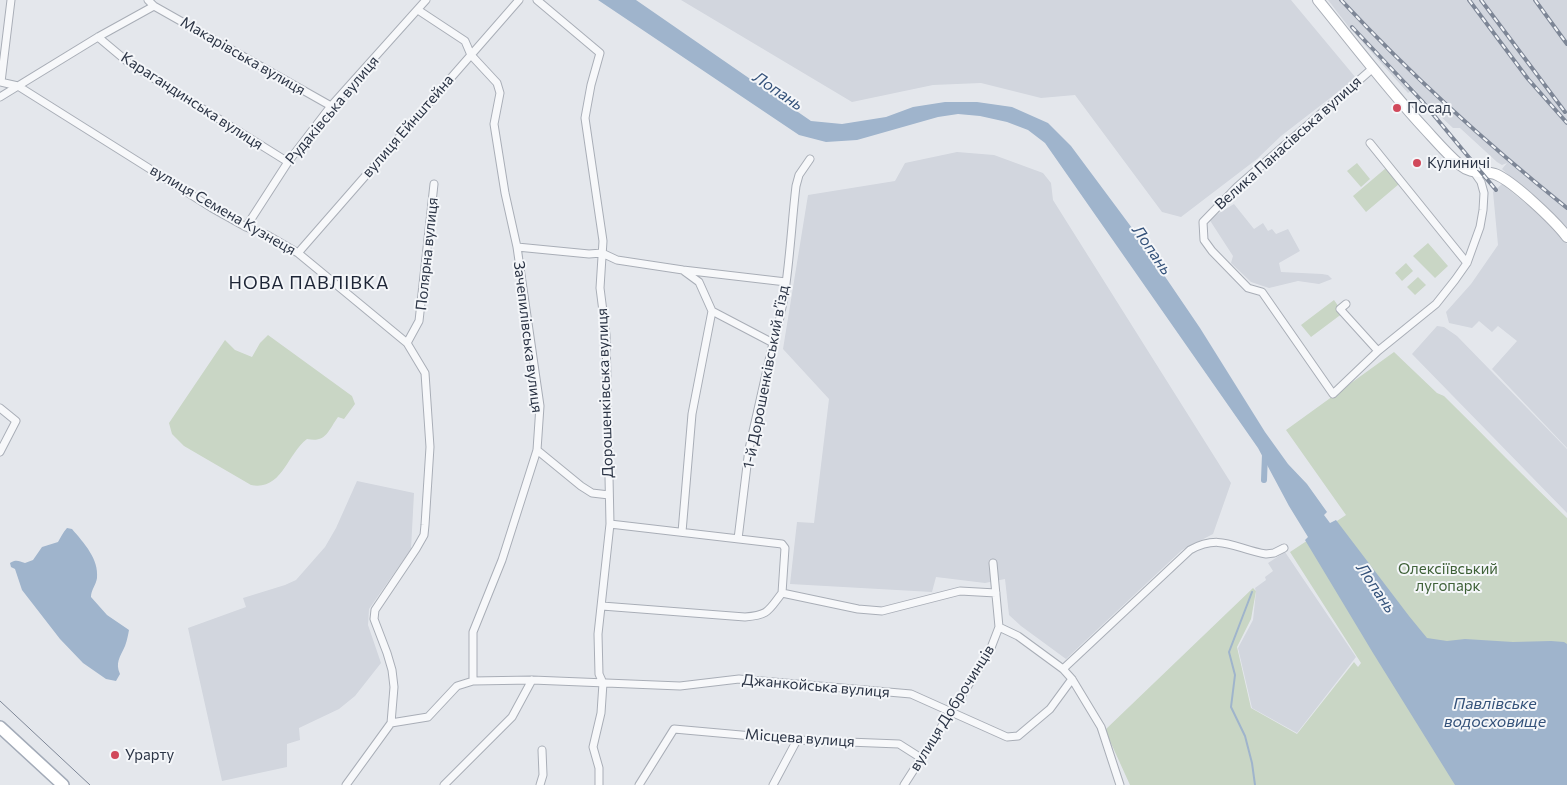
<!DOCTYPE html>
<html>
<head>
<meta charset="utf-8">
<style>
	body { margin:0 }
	canvas { display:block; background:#e4e7ec }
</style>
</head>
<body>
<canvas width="1567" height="785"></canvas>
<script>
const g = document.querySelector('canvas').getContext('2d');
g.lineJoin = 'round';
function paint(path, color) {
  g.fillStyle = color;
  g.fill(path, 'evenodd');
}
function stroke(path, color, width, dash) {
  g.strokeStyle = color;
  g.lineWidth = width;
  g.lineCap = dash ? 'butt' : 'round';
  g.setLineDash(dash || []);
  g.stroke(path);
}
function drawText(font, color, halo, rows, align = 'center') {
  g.font = font + ' Commissioner,sans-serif';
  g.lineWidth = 4;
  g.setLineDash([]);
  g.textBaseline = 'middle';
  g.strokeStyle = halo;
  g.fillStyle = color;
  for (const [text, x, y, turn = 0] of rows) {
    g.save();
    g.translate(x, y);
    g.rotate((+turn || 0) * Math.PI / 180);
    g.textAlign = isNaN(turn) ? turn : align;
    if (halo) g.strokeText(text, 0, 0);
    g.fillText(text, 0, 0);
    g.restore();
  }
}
paint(new Path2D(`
	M681 0H1291L1356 78 1281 136 1257 159 1181 217 1162 212 1075 95 1041 98 981 83 933 85 852 102Z
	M1328 0H1567V228L1502 169 1507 163 1502 165 1497 162 1460 128H1453L1424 101 1414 89 1408 93 1348 26Z
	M957 152 994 155 1043 173 1051 183 1053 200 1231 483 1213 534 1182 550 1066 659 1021 626 1009 615 1005 579 985 583 936 577 932 592 790 584 797 522 814 523 829 399 783 349 808 195 895 181 905 163Z
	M1502 184 1541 216 1567 244V448L1492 369 1517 341 1498 326 1492 332 1479 321 1472 328 1449 323 1446 312 1471 284 1498 245 1493 192Z
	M1234 204 1254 229 1263 223 1268 231 1272 229 1276 234 1288 229 1300 251 1279 263 1281 272 1322 274 1328 275 1332 279 1319 284 1298 281 1269 288 1251 282 1231 263 1233 256 1209 219Z
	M1437 326 1444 327 1457 336 1567 449V513L1412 354Z
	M357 481 414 493 411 549 369 609 368 625 381 663 355 696 339 709 299 728 300 740 287 744V767L222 781 188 628 246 607 243 598 285 585 296 580 325 547 336 528Z
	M1285 552 1356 657 1297 733 1252 708 1238 648 1253 620 1256 592 1255 588 1266 580 1265 577 1273 571 1268 563Z`), '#d2d6de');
paint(new Path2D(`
	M1357 163 1370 179 1361 187 1347 171Z
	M1386 168 1399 184 1366 212 1353 196Z
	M1428 243 1448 266 1435 278 1413 256Z
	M1406 263 1413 271 1402 281 1395 273Z
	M1418 277 1426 285 1415 295 1407 287Z
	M1334 300 1343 313 1311 337 1301 325Z
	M268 335 352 396 355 404 344 419 338 417C328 431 326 443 307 439 287 454 282 491 251 485L184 446 172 434 169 423 225 340 235 350 252 357 260 343Z
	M1394 352 1437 393 1444 396C1486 437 1525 478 1567 518V785H1130L1105 730 1253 588 1256 591 1251 619 1237 647 1251 708 1297 734 1354 662 1358 667 1361 663 1290 552 1346 515 1286 430Z`), '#c9d6c5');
paint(new Path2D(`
	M598 0H636L811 121 842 124 886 117 913 107 945 102H977L1012 107 1048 123 1071 146 1132 228 1200 328 1265 432 1288 464 1307 484 1327 512 1324 515 1330 523 1336 520 1409 616 1427 638 1447 641 1465 639 1513 642 1551 641 1564 642 1567 644V785H1455L1373 653 1305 540 1308 537 1289 506 1258 448 1045 143 1028 130 1007 122 980 116 958 114 938 117 857 140 826 142 799 135Z
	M67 528 72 529C84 543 99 559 97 578 96 585 91 590 91 597L107 615 129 630C128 635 127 641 125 646 120 657 115 663 120 674L116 681 106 679 83 663 60 639 22 590 15 569 11 567 10 563C16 559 19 561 25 563L33 560 42 547 58 542C61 537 63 532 67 528Z`), '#9fb4cc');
stroke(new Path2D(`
	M1252 592 1229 652 1235 675 1231 707 1245 736 1252 763 1255 785`), '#9fb4cc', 2);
stroke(new Path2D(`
	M1264 480 1265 454`), '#9fb4cc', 6);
const street = new Path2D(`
	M148 0 154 6 331 106
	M537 0 600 53 591 85 585 118 603 241 600 288 606 335 610 524 598 634 599 674 603 683 601 713 593 747 599 768V785
	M418 10 465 41 471 55 497 83 500 93 494 124 505 193 517 247 540 406 537 450 502 560 473 632V681
	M98 37 129 63 288 162
	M1373 68 1237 187 1203 222 1204 240 1212 251 1248 288 1262 292 1333 394 1378 351 1436 304 1455 280 1467 263 1480 227 1483 210 1484 193 1481 182 1474 172
	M0 82 18 86 212 208 246 227 267 235 298 253 407 343 425 373 430 447 425 525 424 535 416 549 375 610 374 619 387 653 392 670 394 687 391 723 346 785
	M1 82 11 0
	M0 97 98 37 154 6
	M1370 143 1467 263
	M246 227 288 162 331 106 426 0
	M517 247 589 254 602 253 617 260 683 270 786 282
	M298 253 519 0
	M684 271 699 282 712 311 773 343
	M1346 304 1340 309 1378 351
	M407 343 419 321 434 184
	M0 408 16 421 0 452
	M537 450 581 486 592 493 609 495
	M610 524 782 544 785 548 782 593
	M682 532 692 414 712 311
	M738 539 749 449 773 343C789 295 790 236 796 186L799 175 810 159
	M782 593 858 609 882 611 960 591 996 593
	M602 606 745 617C769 615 768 611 782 593
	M999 627 1018 636 1063 669 1072 679 1101 727 1120 785
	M1063 669 1190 550C1221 533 1235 549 1266 554L1274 553 1284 548
	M391 723 428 717 457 686 473 681 532 680 680 686 739 679 911 694 1007 737 1018 736 1050 709 1072 679
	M444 785 512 717 532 680
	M540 785 543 775 542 750
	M639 785 674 729 797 740 899 744 921 758
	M773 785 797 740
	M904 785 989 653 999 627 993 563`);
const secondary = new Path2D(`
	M1318 0C1353 43 1387 88 1425 129 1436 141 1447 154 1460 165 1472 175 1482 170 1495 174 1513 181 1555 221 1567 237`);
const primary = new Path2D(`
	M0 727 63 785`);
stroke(street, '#a9aeb7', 9);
stroke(secondary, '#a9aeb7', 12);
stroke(primary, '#a3abb8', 14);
stroke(street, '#f7f8fa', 7);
stroke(secondary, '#fff', 10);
stroke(primary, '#fff', 11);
stroke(new Path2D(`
	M0 701 90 785`), '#7d8696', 1);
const rail = new Path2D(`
	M1341 0C1411 75 1487 144 1567 208
	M1469 0 1528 79 1567 123
	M1481 0 1565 112
	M1535 0 1567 44
	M1352 27 1422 101 1496 190`);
stroke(rail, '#7d8696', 4);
stroke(rail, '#f4f6f9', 2, [5.5]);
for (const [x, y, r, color] of [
	[1397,108,5,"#d1495b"],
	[1417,163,5,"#d1495b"],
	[115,755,5,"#d1495b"]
]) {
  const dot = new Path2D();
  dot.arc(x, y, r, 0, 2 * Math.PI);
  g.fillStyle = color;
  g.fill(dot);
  stroke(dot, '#f4f6f9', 2);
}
drawText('15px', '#2b3445', '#f4f6f9', [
	["Макарівська вулиця",243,56,30],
	["Карагандинська вулиця",192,101,33],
	["Рудаківська вулиця",332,110,-50],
	["вулиця Ейнштейна",408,126,-49],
	["Велика Панасівська вулиця",1288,143,-42],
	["вулиця Семена Кузнеця",223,210,30],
	["Полярна вулиця",427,254,-84],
	["Зачепилівська вулиця",528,337,83],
	["1-й Дорошенківський в’їзд",766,377,-79],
	["Дорошенківська вулиця",605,393,-92],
	["Джанкойська вулиця",816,686,5],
	["вулиця Доброчинців",952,708,-58],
	["Місцева вулиця",800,738,4]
]);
drawText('15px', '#2b3445', '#f4f6f9', [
	["Посад",1407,108],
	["Кулиничі",1427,163],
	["Урарту",125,755]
], 'left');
drawText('15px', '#3f6138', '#f4f6f9', [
	["Олексіївський",1448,569],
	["лугопарк",1448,586]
]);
drawText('italic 16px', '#34527a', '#f4f6f9', [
	["Лопань",778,91,34],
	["Лопань",1152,250,55],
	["Лопань",1376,588,56],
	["Павлівське",1495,704],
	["водосховище",1495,722]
]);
g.letterSpacing = '1px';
drawText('18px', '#1d2536', '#f4f6f9', [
	["НОВА ПАВЛІВКА",309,283]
]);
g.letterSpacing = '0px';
</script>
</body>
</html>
